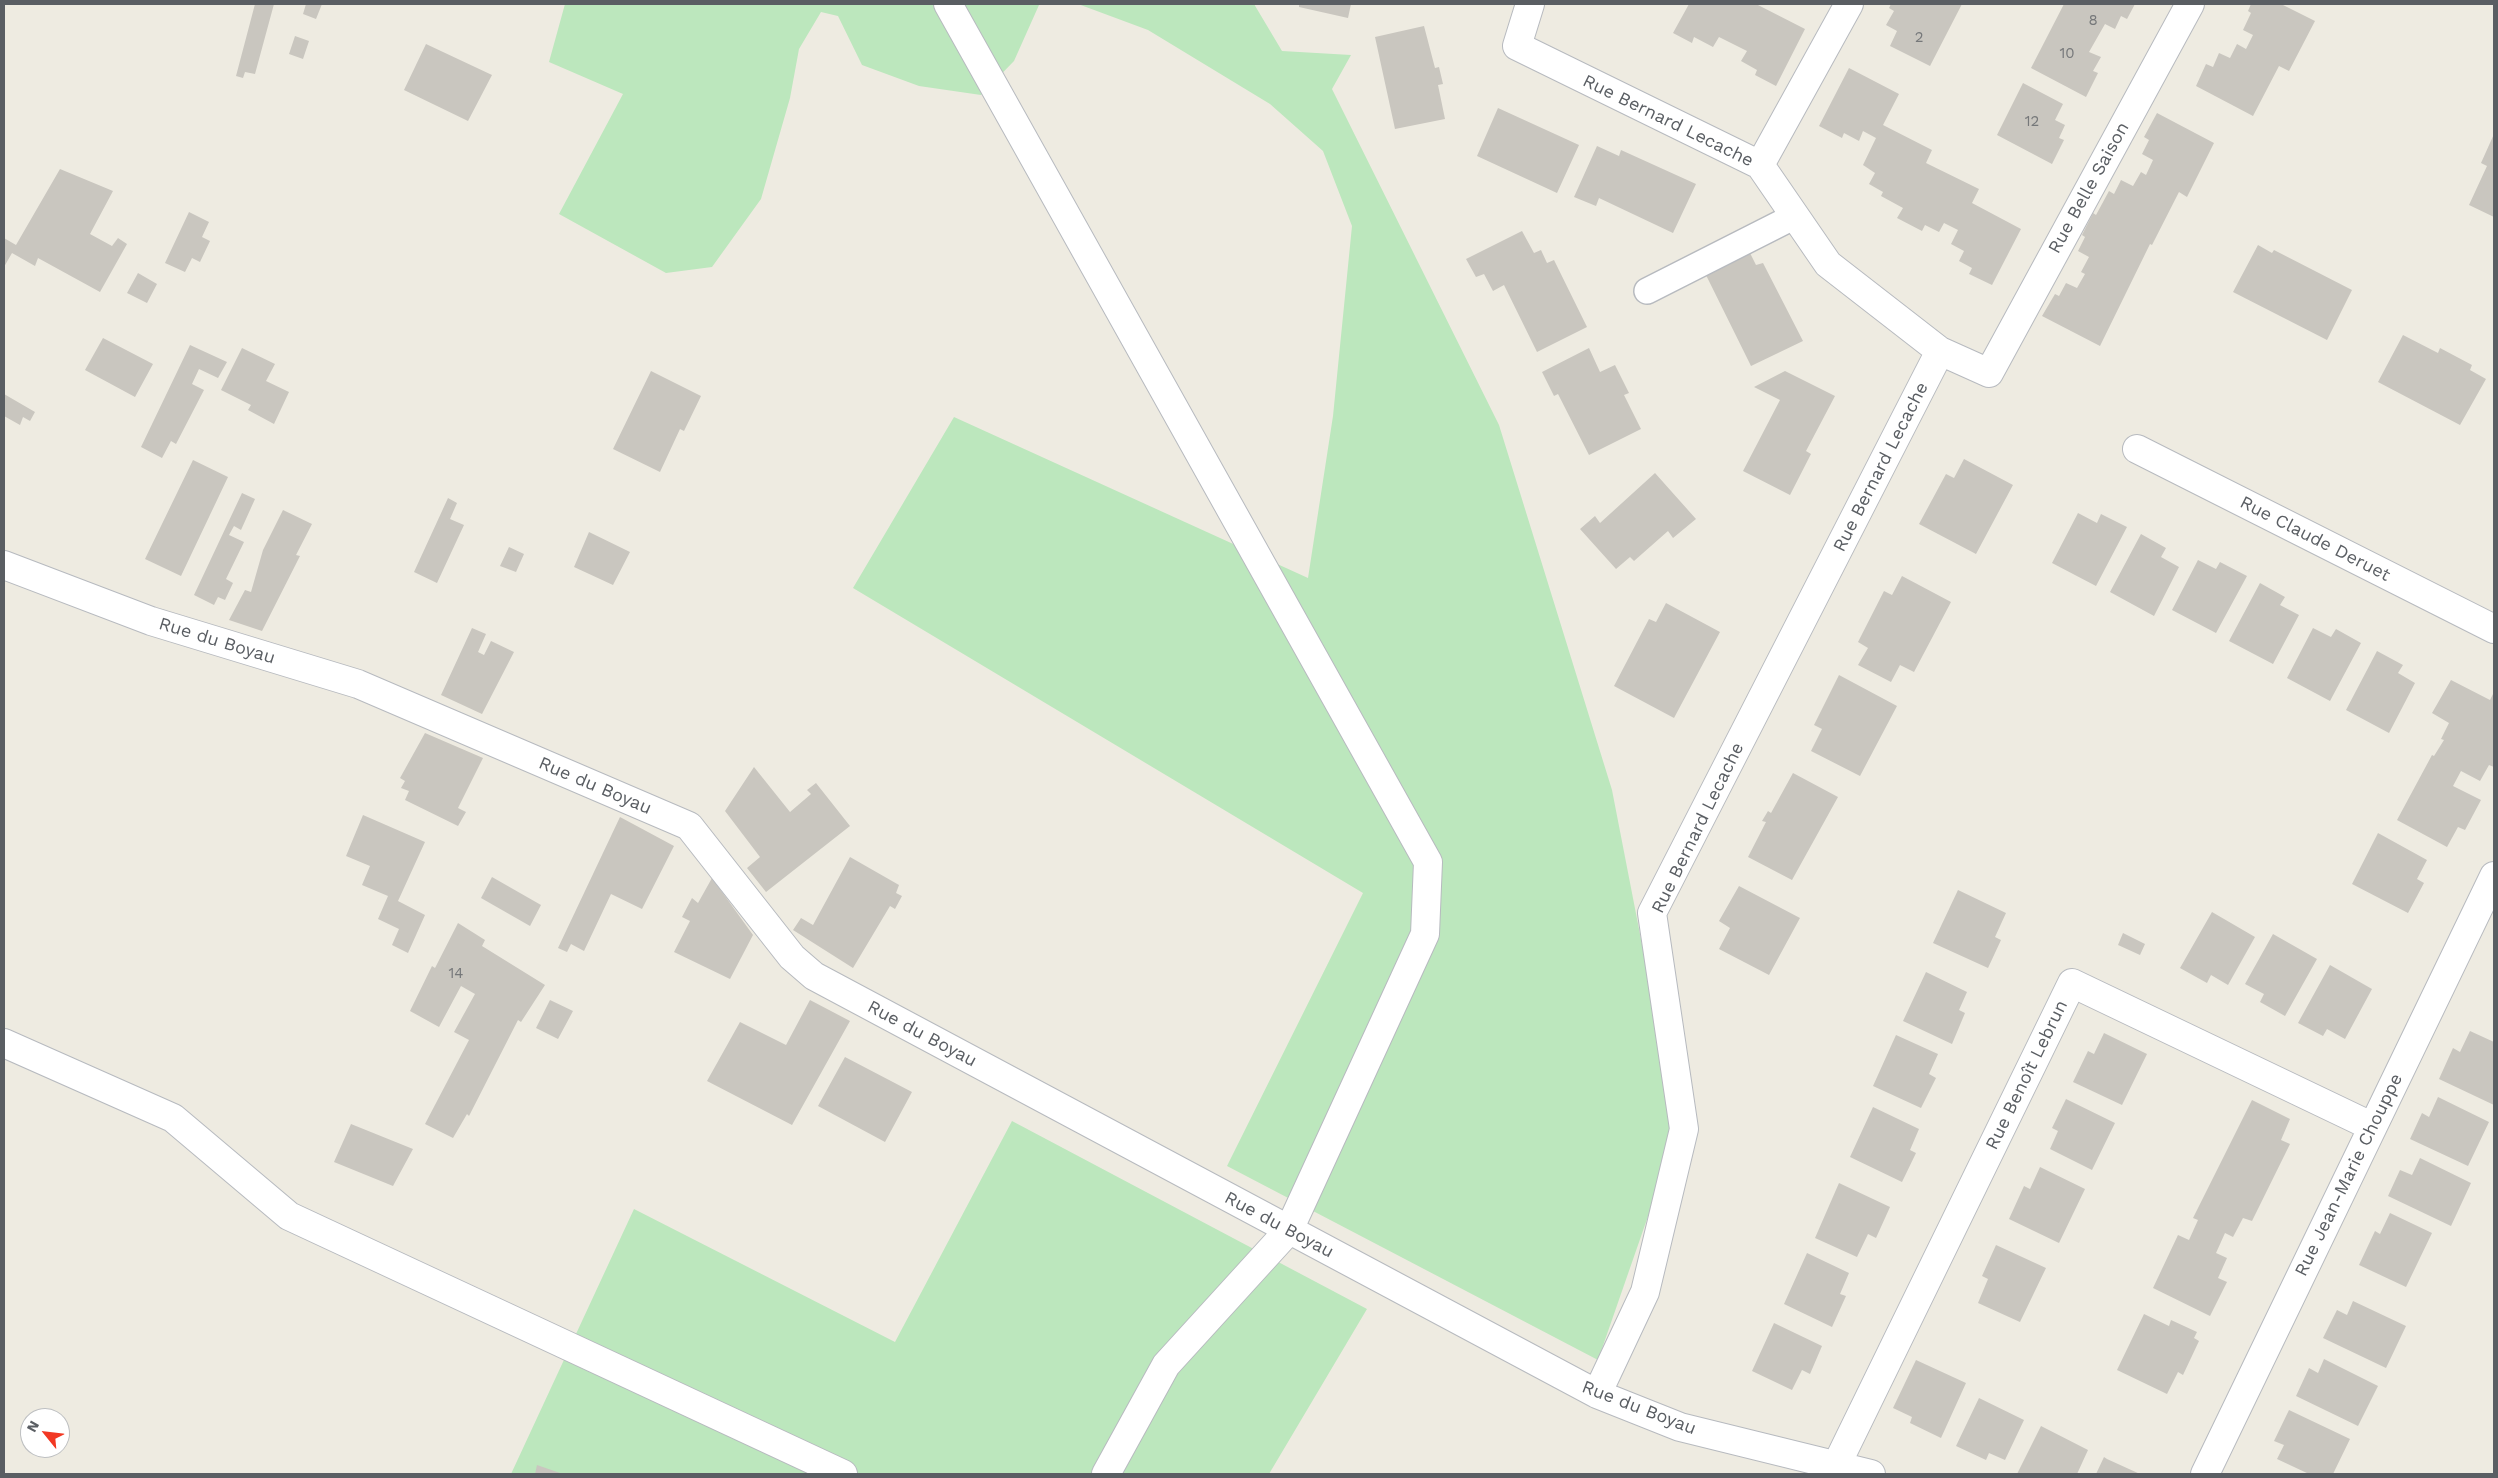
<!DOCTYPE html>
<html>
<head>
<meta charset="utf-8">
<style>
	body { margin:0 }
	#map { position:relative; width:2498px; height:1478px; overflow:hidden; background:#eeebe1; font-family:"Work Sans",sans-serif }
	canvas { display:block }
	.frame { position:absolute; inset:0; border:5px solid #5a5e63; pointer-events:none }
	.north { position:absolute; left:20px; top:1408px; width:50px; height:50px; box-sizing:border-box; background:#fff; border:1px solid #bdbfc1; border-radius:50%; rotate:299deg; font-size:14px; font-weight:700; line-height:20px; text-align:center; color:#5a5e63 }
	.north::after { content:''; display:block; margin:auto; width:18px; height:22px; background:#f23823; clip-path:polygon(50% 0,100% 100%,50% 72%,0 100%) }
</style>
</head>
<body>
<div id="map">
<canvas width="2498" height="1478"></canvas>
<div class="frame"></div>
<div class="north">N</div>
</div>
<script>
const g = document.querySelector('canvas').getContext('2d');
g.lineJoin = 'round';
function paint(path, color) {
  g.fillStyle = color;
  g.fill(path, 'evenodd');
}
function stroke(path, color, width, dash) {
  g.strokeStyle = color;
  g.lineWidth = width;
  g.lineCap = dash ? 'butt' : 'round';
  g.setLineDash(dash || []);
  g.stroke(path);
}
function drawText(font, color, halo, rows, align = 'center') {
  g.font = font + ' "Work Sans",sans-serif';
  g.lineWidth = 5;
  g.setLineDash([]);
  g.textBaseline = 'middle';
  g.strokeStyle = halo;
  g.fillStyle = color;
  for (const [text, x, y, turn = 0] of rows) {
    g.save();
    g.translate(x, y);
    g.rotate((+turn || 0) * Math.PI / 180);
    g.textAlign = isNaN(turn) ? turn : align;
    if (halo) g.strokeText(text, 0, 0);
    g.fillText(text, 0, 0);
    g.restore();
  }
}
paint(new Path2D(`
	M565 4H1051L1039 5 1014 61 981 95 919 86 862 65 838 16 821 12 799 49 790 98 761 199 712 267 666 273 559 214 623 94 549 62Z
	M1078 4H1254L1282 51 1351 55 1332 89 1499 425 1612 790 1678 1130 1598 1360 1227 1166 1363 893 853 588 954 417 1308 578 1333 416 1352 226 1323 151 1270 104 1148 30Z
	M1012 1121 1367 1309 1269 1474H511L634 1209 895 1342Z`), '#bce7bd');
paint(new Path2D(`
	M255 4H274L255 74 245 72 243 78 236 76Z
	M306 4H322L316 19 303 14Z
	M1299 4H1351L1348 18 1299 7Z
	M1689 4H1756L1805 29 1776 86 1755 75 1757 70 1741 61 1747 51 1719 37 1713 47 1694 37 1692 43 1673 33Z
	M1891 4H1962L1930 66 1890 46 1897 31 1886 25 1894 11 1889 8Z
	M2064 4H2135L2127 19 2121 16 2115 29 2105 24 2089 52 2101 57 2093 71 2098 73 2086 97 2031 68Z
	M2251 4H2281L2315 21 2289 71 2279 66 2253 116 2196 86 2206 64 2213 67 2219 53 2230 58 2237 44 2246 49 2253 35 2243 30 2251 13 2248 11Z
	M1424 26 1435 68 1439 67 1443 84 1438 85 1445 119 1395 129 1375 37Z
	M295 36 309 41 303 59 289 54Z
	M426 44 492 75 468 121 404 90Z
	M1849 68 1899 94 1883 125 1932 150 1926 163 1979 189 1972 203 2021 229 1992 285 1969 274 1972 268 1959 261 1964 251 1951 244 1958 230 1944 223 1939 232 1925 225 1922 231 1897 218 1903 208 1881 196 1883 192 1869 184 1875 173 1863 165 1876 138 1863 131 1859 141 1844 133 1842 138 1819 126Z
	M2023 83 2063 104 2055 120 2065 125 2059 138 2064 140 2052 164 1997 135Z
	M1498 108 1579 145 1557 193 1477 156Z
	M2157 113 2214 143 2187 197 2179 192 2152 245 2150 244 2100 346 2042 316 2055 294 2059 296 2066 283 2077 288 2085 274 2081 272 2089 257 2078 251 2085 237 2082 235 2093 213 2096 215 2109 191 2114 194 2121 180 2133 186 2141 172 2146 175 2153 160 2142 154 2149 140 2144 137Z
	M2494 134V217L2469 205 2487 166 2481 163Z
	M1597 146 1619 156 1621 150 1696 184 1673 233 1599 198 1596 206 1574 197Z
	M60 169 113 191 90 234 112 246 118 238 127 244 100 292 38 258 35 266 12 253 4 267V238L16 245Z
	M189 212 209 222 202 237 210 241 200 262 192 258 185 272 165 263Z
	M1522 231 1534 253 1541 250 1547 263 1554 260 1587 327 1537 352 1504 285 1493 291 1484 274 1476 277 1466 259Z
	M2258 245 2272 253 2274 250 2352 290 2327 340 2233 292Z
	M1748 249 1756 265 1763 263 1803 341 1751 366 1704 271Z
	M138 273 157 284 147 303 127 293Z
	M2403 335 2438 353 2440 348 2472 365 2470 370 2486 379 2460 425 2378 382Z
	M103 338 153 364 135 397 85 370Z
	M190 345 227 362 218 378 199 369 192 384 204 390 176 444 171 441 162 458 141 447Z
	M242 348 275 364 266 381 289 392 274 424 248 410 251 405 221 390Z
	M1589 348 1600 372 1615 365 1629 393 1624 395 1641 429 1589 455 1558 394 1554 396 1542 372Z
	M651 371 701 396 684 431 680 429 660 472 613 449Z
	M1785 371 1835 396 1806 451 1811 454 1790 495 1743 471 1780 400 1754 387Z
	M4 394 35 412 30 421 23 417 20 425 4 416Z
	M1964 459 2013 485 1976 554 1919 524 1946 474 1954 478Z
	M193 460 228 477 181 576 145 559Z
	M1655 473 1696 519 1673 538 1668 531 1634 561 1630 557 1616 569 1580 529 1595 516 1600 523Z
	M242 493 255 499 241 530 234 526 229 535 244 542 226 579 233 583 225 600 218 597 214 605 194 595Z
	M448 498 457 503 450 519 464 525 437 583 414 572Z
	M283 510 312 524 296 555 300 556 262 631 229 620 245 590 251 592 263 550Z
	M2078 513 2097 523 2101 514 2127 527 2096 586 2052 563Z
	M589 532 630 552 613 585 574 567Z
	M2141 534 2166 548 2161 557 2179 567 2154 616 2110 592Z
	M509 547 524 554 516 572 500 566Z
	M2198 560 2216 569 2220 562 2247 576 2216 633 2172 610Z
	M1902 576 1951 602 1914 672 1900 665 1891 682 1858 665 1868 648 1858 642 1884 591 1892 595Z
	M2260 583 2285 597 2280 605 2299 615 2273 664 2229 641Z
	M1666 603 1720 632 1674 718 1614 686 1649 619 1656 622Z
	M472 628 486 634 478 652 484 655 491 641 514 652 482 714 441 695Z
	M2313 628 2331 637 2336 629 2361 643 2330 701 2287 678Z
	M2377 651 2403 665 2398 673 2415 683 2389 733 2346 710Z
	M1839 675 1897 706 1860 776 1811 751 1822 729 1814 725Z
	M2451 680 2490 700 2494 692V767L2489 765 2480 781 2461 771 2453 786 2481 800 2465 830 2458 827 2447 847 2397 820 2432 755 2434 756 2444 740 2441 739 2449 723 2432 713Z
	M425 733 483 758 458 808 466 812 458 826 405 800 409 791 401 788 405 781 400 778Z
	M754 767 790 812 811 794 807 790 816 783 850 826 766 892 747 868 760 857 725 811Z
	M1793 773 1838 797 1792 880 1748 857 1766 822 1762 821 1768 811 1771 813Z
	M363 815 425 842 398 901 425 915 408 953 392 945 399 929 378 919 388 896 362 885 370 866 346 856Z
	M620 817 674 846 642 909 611 894 584 951 571 944 567 952 558 948Z
	M2378 833 2427 860 2417 879 2424 883 2408 913 2352 884Z
	M850 857 899 885 896 893 902 896 895 909 890 906 853 968 793 930 801 918 813 925Z
	M492 877 541 905 530 926 481 898Z
	M712 878 753 935 730 979 674 952 690 921 682 917 692 898 698 903Z
	M1739 886 1800 918 1769 975 1719 949 1730 928 1719 921Z
	M1958 890 2006 913 1995 937 2001 940 1988 968 1933 943Z
	M2212 912 2255 937 2228 985 2211 975 2207 983 2180 968Z
	M458 923 485 940 482 946 545 985 521 1022 518 1020 469 1116 467 1114 453 1138 425 1124 469 1040 454 1032 475 994 461 986 439 1027 410 1011 432 966 435 968Z
	M2123 933 2145 944 2140 955 2118 945Z
	M2273 934 2317 959 2285 1016 2260 1002 2264 994 2245 984Z
	M2330 965 2372 989 2345 1039 2327 1029 2323 1036 2298 1023Z
	M1926 972 1967 992 1959 1010 1965 1013 1952 1044 1903 1021Z
	M550 1000 573 1011 558 1039 536 1028Z
	M810 1000 850 1021 792 1125 707 1081 740 1022 786 1045Z
	M2470 1031 2494 1042V1105L2439 1079 2453 1048 2460 1052Z
	M2104 1033 2147 1054 2122 1105 2073 1082 2088 1051 2094 1054Z
	M1896 1035 1938 1054 1929 1074 1936 1078 1921 1108 1873 1086Z
	M845 1057 912 1092 885 1142 818 1106Z
	M2438 1097 2489 1122 2468 1166 2410 1139 2422 1113 2429 1117Z
	M2066 1099 2115 1123 2092 1170 2050 1149 2058 1131 2052 1128Z
	M2252 1100 2290 1119 2281 1140 2290 1144 2252 1221 2243 1218 2233 1237 2225 1233 2216 1253 2227 1258 2218 1278 2227 1282 2210 1316 2153 1288 2178 1235 2189 1240 2198 1220 2193 1218Z
	M1873 1107 1919 1129 1910 1150 1916 1153 1902 1182 1850 1157Z
	M351 1124 413 1149 393 1186 334 1162Z
	M2420 1158 2471 1183 2451 1226 2388 1196 2400 1170 2412 1175Z
	M2040 1167 2085 1189 2059 1243 2009 1219 2024 1186 2030 1189Z
	M1839 1183 1890 1207 1876 1238 1868 1234 1857 1257 1815 1238Z
	M2390 1213 2432 1233 2406 1287 2359 1265 2375 1231 2380 1234Z
	M1996 1245 2046 1268 2020 1322 1978 1303 1988 1279 1982 1276Z
	M1807 1253 1849 1273 1840 1294 1846 1296 1832 1327 1784 1304Z
	M2353 1301 2406 1326 2386 1368 2323 1338 2337 1310 2347 1315Z
	M2144 1314 2169 1326 2171 1320 2197 1332 2194 1338 2199 1341 2183 1375 2178 1372 2167 1394 2117 1370Z
	M1774 1323 1822 1346 1810 1374 1802 1370 1792 1390 1752 1371Z
	M2324 1359 2378 1386 2358 1426 2296 1396 2309 1368 2318 1373Z
	M1916 1360 1966 1383 1941 1438 1910 1423 1912 1417 1893 1408Z
	M1979 1398 2024 1420 2005 1460 1989 1453 1986 1460 1956 1446Z
	M2289 1410 2350 1439 2333 1474H2309L2277 1459 2284 1445 2274 1441Z
	M2041 1426 2088 1450 2077 1474H2017Z
	M2104 1457 2107 1459 2140 1474H2096Z
	M537 1465 563 1474H535Z`), '#c9c6bf');
const service = new Path2D(`
	M1647 291 1795 216`);
const minor = new Path2D(`
	M948 4 1428 862 1425 934 1289 1230 1166 1365 1106 1474
	M1530 4 1517 46 1760 165 1828 264 1940 351 1652 913 1684 1129 1645 1292 1597 1394
	M1760 165 1849 4
	M1940 351 1989 373 2190 4
	M2137 449 2494 629
	M4 565 151 621 358 684 689 826 792 957 814 976 1597 1394 1680 1427 1871 1474
	M4 1043 173 1118 289 1216 843 1474
	M1836 1466 2072 983 2371 1126
	M2205 1474 2494 876`);
stroke(service, '#b7babf', 28);
stroke(minor, '#b7babf', 30);
stroke(service, '#fff', 25);
stroke(minor, '#fff', 28);
drawText('15px', '#76787a', null, [
	["8",2093,21],
	["2",1919,38],
	["10",2067,54],
	["12",2032,122],
	["14",456,974]
]);
drawText('18px', '#5a5e63', '#fff', [
	["Rue Bernard Lecache",1668,121,26],
	["Rue Belle Saison",2089,188,-61],
	["Rue Bernard Lecache",1881,467,-63],
	["Rue Claude Deruet",2315,539,27],
	["Rue du Boyau",217,641,17],
	["Rue du Boyau",595,786,23],
	["Rue Bernard Lecache",1698,828,-64],
	["Rue du Boyau",922,1034,28],
	["Rue Benoît Lebrun",2027,1075,-64],
	["Rue Jean-Marie Chouppe",2349,1175,-64],
	["Rue du Boyau",1279,1225,28],
	["Rue du Boyau",1639,1408,21]
]);
</script>
</body>
</html>
